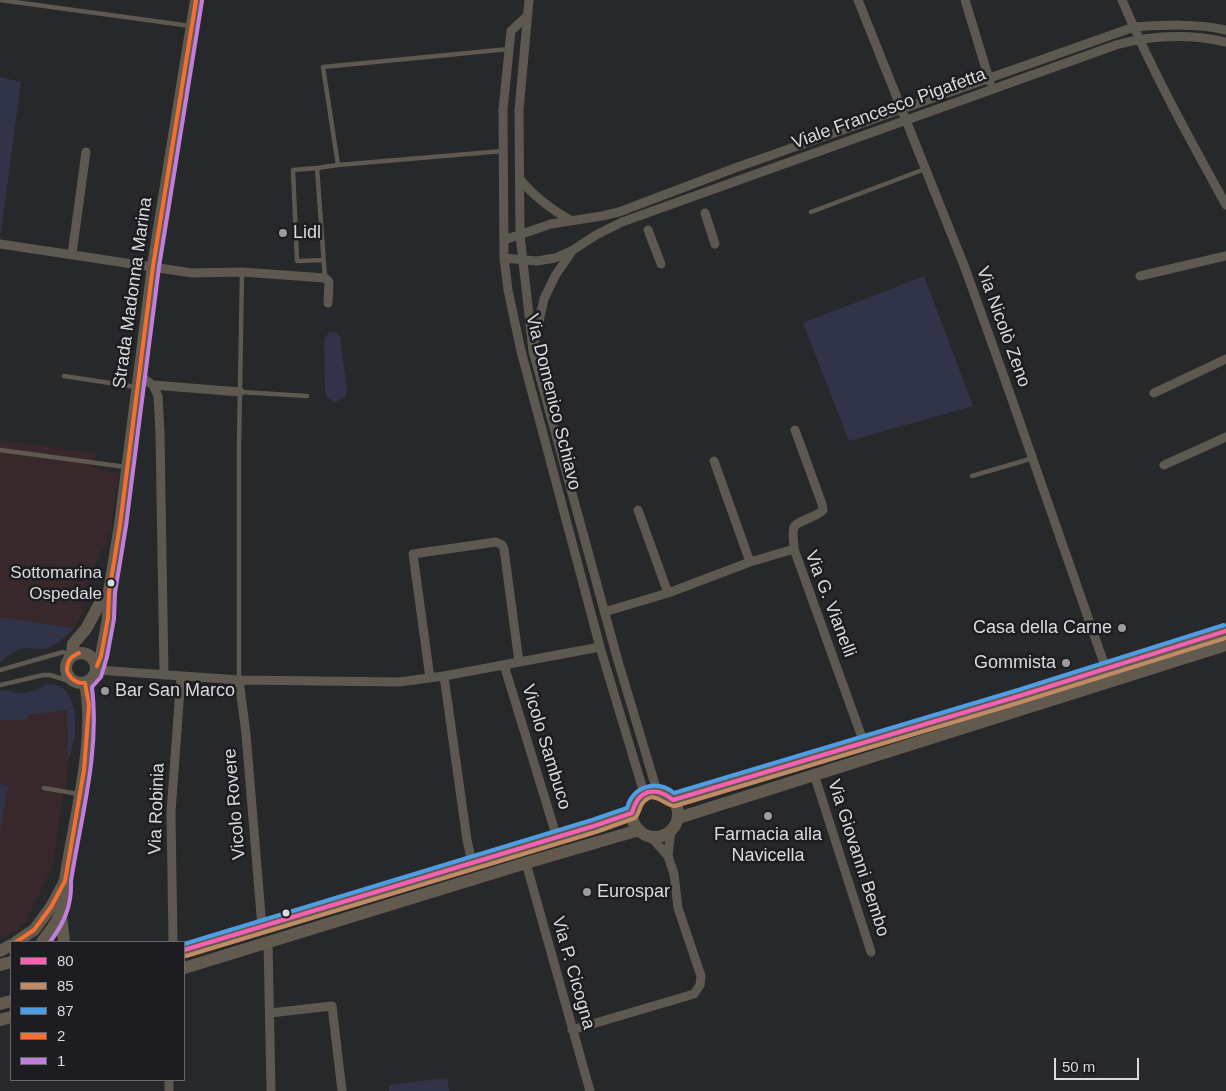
<!DOCTYPE html>
<html>
<head>
<meta charset="utf-8">
<style>
	body { margin:0 }
	#map { position:relative; width:1226px; height:1091px; overflow:hidden; background:#27282a; font-family:Arial,sans-serif }
	canvas { display:block }
	.legend { position:absolute; left:10px; top:941px; width:175px; height:140px; box-sizing:border-box; background:#1d1d21; border:1px solid #69696c; margin:0; padding:6px 9px; list-style:none; font-size:15px; color:#dadadd }
	.legend li { display:flex; align-items:center; gap:10px; height:25px }
	.legend b { width:25px; border:1px solid #69696c }
	.scale { position:absolute; left:1054px; top:1058px; width:85px; height:22px; box-sizing:border-box; border:2px solid #dadadd; border-top:0; padding-left:6px; font-size:15px; line-height:18px; white-space:nowrap; color:#dadadd; -webkit-text-stroke:4px #1d1d21; paint-order:stroke }
</style>
</head>
<body>
<div id="map">
<canvas width="1226" height="1091"></canvas>
<ul class="legend">
<li><b style="height:6px;background:#f860b3"></b>80</li>
<li><b style="height:6px;background:#c18c65"></b>85</li>
<li><b style="height:6px;background:#4d9ee5"></b>87</li>
<li><b style="height:6px;background:#f46f30"></b>2</li>
<li><b style="height:6px;background:#c07fdc"></b>1</li>
</ul>
<div class="scale">50 m</div>
</div>
<script>
const g = document.querySelector('canvas').getContext('2d');
g.lineJoin = 'round';
function paint(path, color) {
  g.fillStyle = color;
  g.fill(path, 'evenodd');
}
function stroke(path, color, width, dash) {
  g.strokeStyle = color;
  g.lineWidth = width;
  g.lineCap = dash ? 'butt' : 'round';
  g.setLineDash(dash || []);
  g.stroke(path);
}
function drawText(font, color, halo, rows, align = 'center') {
  g.font = font + ' Arial,sans-serif';
  g.lineWidth = 5;
  g.setLineDash([]);
  g.textBaseline = 'middle';
  g.strokeStyle = halo;
  g.fillStyle = color;
  for (const [text, x, y, turn = 0] of rows) {
    g.save();
    g.translate(x, y);
    g.rotate((+turn || 0) * Math.PI / 180);
    g.textAlign = isNaN(turn) ? turn : align;
    if (halo) g.strokeText(text, 0, 0);
    g.fillText(text, 0, 0);
    g.restore();
  }
}
paint(new Path2D(`
	M0 440 96 453 93 468 119 473 111 528 107 536 109 538V540L100 554 84 591 85 608 74 628 0 617Z
	M67 710 68 761 67 780 62 801 53 865 26 921 19 929 0 938V720H27V715Z`), '#39282b');
paint(new Path2D(`
	M0 77 21 82 1 233H0Z
	M924 276 973 406 849 441 803 323Z
	M329 332H335L340 337 347 390 345 397 336 402 327 398 325 391 324 339Z
	M0 617 74 628C67 636 54 648 42 649 38 650 34 648 30 648 18 648 8 654 0 663Z
	M48 684C73 684 76 710 75 731 75 740 71 751 68 761L67 710 28 715 27 720H0V691L9 690C19 698 38 690 48 684Z
	M0 783 9 787 6 794 0 835Z
	M447 1078 449 1091H389V1085Z`), '#313349');
stroke(new Path2D(`
	M0 0 191 26
	M503 151 338 165 323 67 509 49
	M317 168 338 165
	M811 212 925 169
	M323 260 297 261 293 170 317 168 325 278
	M64 376 136 387
	M240 392 307 396
	M0 450 126 467
	M972 476 1033 458
	M0 670 63 652 71 655
	M239 680V445L242 272
	M0 685 43 675H50L76 683
	M44 788 78 794`), '#5e5950', 4.5);
stroke(new Path2D(`
	M529 0 519 110 520 235 533 351 618 661 657 791
	M858 0 965 268 1009 391 1106 669
	M965 0 990 82
	M1122 0C1152 71 1189 138 1226 205
	M527 16 511 31 503 109 504 258 508 290 521 351 600 647 644 793
	M520 179C534 197 551 209 570 220
	M705 213 715 244
	M648 230 661 264
	M504 240 551 224 602 216 619 212 735 168 1134 27C1164 25 1195 23 1226 30
	M0 244 192 273 242 272 325 278 329 282 328 303
	M72 254 86 152
	M504 258 537 261 555 258 573 250 596 235 622 222 1116 45C1152 35 1190 34 1226 42
	M1140 276 1226 256
	M534 344 544 299 555 276 572 251
	M138 378 144 379 153 385 240 392
	M153 385 158 396 160 433 164 675
	M1154 393 1226 359
	M714 461 750 562
	M1164 465 1226 437
	M638 510 668 593
	M794 549C794 543 792 533 794 527 797 521 817 517 823 510L822 504 795 430
	M604 612 668 593 750 562 794 549 864 743
	M504 665 557 838
	M97 670 239 680 399 682 444 676 600 647
	M444 676 467 840 472 863
	M430 678 413 554 496 542 502 545 504 549 519 662
	M239 680 246 734 262 927
	M814 774 871 952
	M668 856 671 830
	M526 863 590 1091
	M173 942 171 812 181 676
	M268 942 271 1091
	M270 1013 332 1006 342 1091
	M572 1030 694 994 700 985 701 976 678 908 674 874 668 856 650 836
	M169 1091V1080`), '#5e5950', 9);
stroke(new Path2D(`
	M66 668a15 15 0 1 1 30 0a15 15 0 1 1-30 0Z
	M72 655 73 644 86 629 101 601 109 592
	M97 666 101 656 108 618 109 592 120 525 153 266 196 0
	M632 814a23 23 0 1 1 46 0a23 23 0 1 1-46 0Z
	M673 800C858 745 1043 690 1226 631
	M678 818 1226 645
	M61 916 64 942
	M16 942 34 930 51 907 65 881
	M42 942C59 919 67 911 65 881 73 822 97 741 85 683
	M184 950 594 826 632 813
	M0 951 11 945
	M0 965 11 962
	M184 968 526 863 639 830
	M0 1004 11 1001
	M0 1020 11 1017`), '#625a4f', 12);
stroke(new Path2D(`
	M184 950 594 826 632 813C638 790 655 785 673 800L1019 696 1226 631`), '#f860b3', 4);
stroke(new Path2D(`
	M186 956 596 832 635 818C639 814 639 809 642 804 654 788 664 806 675 806L1021 702 1226 638`), '#c18c65', 4);
stroke(new Path2D(`
	M184 944 592 820 627 808C633 786 657 779 674 793L1018 690 1224 625`), '#4d9ee5', 4);
stroke(new Path2D(`
	M97 666 101 656 108 618 109 592 120 525 153 266 196 0
	M16 942 34 930 51 907 65 881 84 770 89 705 85 683C76 683 71 680 67 671 67 661 70 657 79 653`), '#f46f30', 4);
stroke(new Path2D(`
	M50 942C64 923 72 906 71 881 81 817 100 752 92 687L101 677 107 657 114 619 115 593 126 526 159 267 202 1`), '#c07fdc', 4);
for (const [x, y, r, color] of [
	[283,233,5,"#9b9c9e"],
	[111,583,4.5,"#dadadd"],
	[1122,628,5,"#9b9c9e"],
	[1066,663,5,"#9b9c9e"],
	[105,691,5,"#9b9c9e"],
	[768,816,5,"#9b9c9e"],
	[587,892,5,"#9b9c9e"],
	[286,913,4.5,"#dadadd"]
]) {
  const dot = new Path2D();
  dot.arc(x, y, r, 0, 2 * Math.PI);
  g.fillStyle = color;
  g.fill(dot);
  stroke(dot, '#1d1d21', 2);
}
drawText('17px', '#dadadd', '#1d1d21', [
	["Sottomarina",102,573],
	["Ospedale",102,594]
], 'right');
drawText('18px', '#dadadd', '#1d1d21', [
	["Viale Francesco Pigafetta",889,109,-20],
	["Strada Madonna Marina",133,293,-82],
	["Via Nicolò Zeno",1003,327,70],
	["Via Domenico Schiavo",553,402,76],
	["Via G. Vianelli",830,604,69],
	["Vicolo Sambuco",546,747,73],
	["Vicolo Rovere",235,804,-95],
	["Via Robinia",157,809,-88],
	["Via Giovanni Bembo",858,858,72],
	["Via P. Cicogna",573,973,74]
]);
drawText('18px', '#dadadd', '#1d1d21', [
	["Lidl",293,233],
	["Casa della Carne",1112,628,"right"],
	["Gommista",1056,663,"right"],
	["Bar San Marco",115,691],
	["Farmacia alla",768,835,"center"],
	["Navicella",768,856,"center"],
	["Eurospar",597,892]
], 'left');
</script>
</body>
</html>
